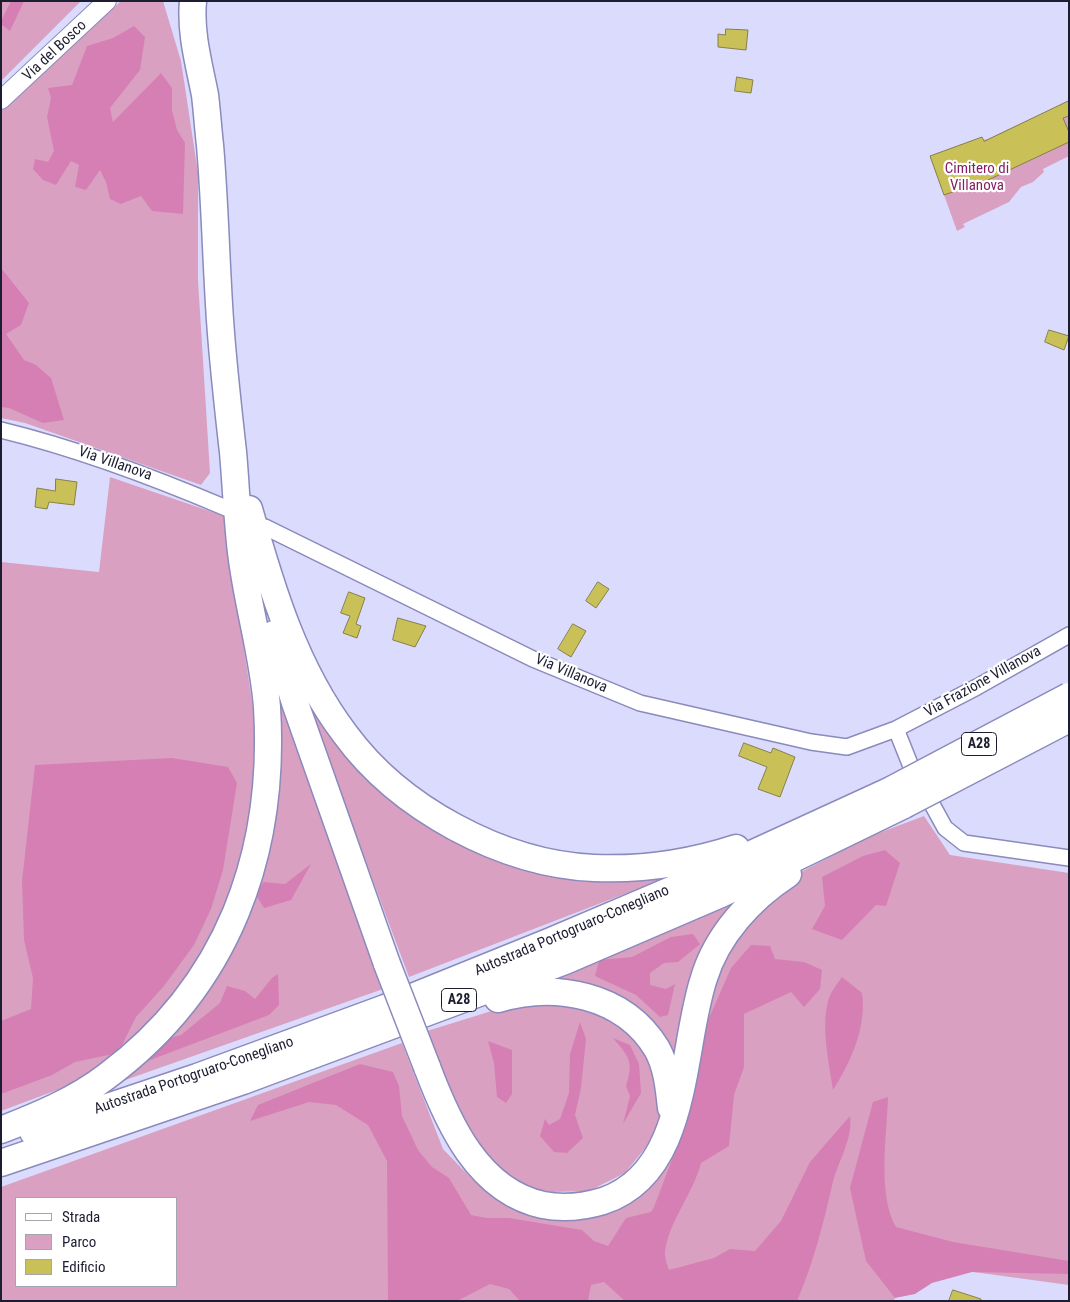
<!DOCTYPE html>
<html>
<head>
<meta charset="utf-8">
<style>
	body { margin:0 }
	#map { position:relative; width:1070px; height:1302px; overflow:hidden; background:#dbdcfd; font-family:"Roboto Condensed",sans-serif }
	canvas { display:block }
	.frame { position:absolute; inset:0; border:2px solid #1d1d31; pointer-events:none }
	.legend { position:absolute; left:15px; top:1197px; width:162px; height:90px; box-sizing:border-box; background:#fff; border:1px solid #a5a5ad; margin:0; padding:6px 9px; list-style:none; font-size:15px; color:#1d1d31 }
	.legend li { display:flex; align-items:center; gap:10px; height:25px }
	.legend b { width:25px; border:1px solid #a5a5ad }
</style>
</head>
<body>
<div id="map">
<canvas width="1070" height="1302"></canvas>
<div class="frame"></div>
<ul class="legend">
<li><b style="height:6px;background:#fff"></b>Strada</li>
<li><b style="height:14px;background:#daa0c1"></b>Parco</li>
<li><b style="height:14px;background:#cac058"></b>Edificio</li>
</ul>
</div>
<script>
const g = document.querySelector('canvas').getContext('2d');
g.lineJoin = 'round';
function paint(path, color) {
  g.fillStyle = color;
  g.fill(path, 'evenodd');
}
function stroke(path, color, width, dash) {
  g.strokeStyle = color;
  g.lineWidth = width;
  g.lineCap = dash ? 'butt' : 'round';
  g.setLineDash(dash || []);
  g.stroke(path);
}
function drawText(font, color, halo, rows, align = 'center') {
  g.font = font + ' "Roboto Condensed",sans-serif';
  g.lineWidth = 4.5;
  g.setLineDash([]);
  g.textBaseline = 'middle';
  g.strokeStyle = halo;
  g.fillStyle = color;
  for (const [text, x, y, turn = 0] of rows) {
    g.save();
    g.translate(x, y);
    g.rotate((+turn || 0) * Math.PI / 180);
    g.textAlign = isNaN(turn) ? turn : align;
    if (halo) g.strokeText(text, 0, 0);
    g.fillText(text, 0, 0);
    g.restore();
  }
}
paint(new Path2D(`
	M1 1H81L2 80Z
	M121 1H163L181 61 198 173V280L210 473 201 485 25 423 1 418V111L6 104Z
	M1068 101 1069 156 1043 169 1044 172 1033 182 1021 187 1009 202 963 224 965 227 957 231 930 156 982 137 983 140 988 139Z
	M110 477 224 516 259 748 254 827 234 903 192 975 133 1042 81 1081 1 1111V562L99 572Z
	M288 654 363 765 504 854 692 868 409 977Z
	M271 665 383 989 97 1090 249 903Z
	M924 816 950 855 1069 873V1285L907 1263 894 1301H1V1187L402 1043 443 1149 473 1180 521 1211 632 1198 707 987 747 912 803 871 868 837ZM16 1198H176V1286H16Z
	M746 893C733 909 718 924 707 940 682 978 680 1030 676 1073L653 1027 528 986Z
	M527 1000 588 1004 626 1023 654 1059 661 1113 651 1141 625 1173 589 1191 552 1192 514 1185 481 1155 451 1105 427 1031Z`), '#daa0c1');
paint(new Path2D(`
	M11 1H24L10 31 1 24V21Z
	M134 26 145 37 140 70 110 108 113 122 161 73 172 88V110L177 130 185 143 183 214 152 211 141 196 121 204 110 199 106 182 100 170 86 190 75 187 79 165 71 161 56 185 43 180 33 169 35 159 48 162 54 151 47 117 51 98 48 88 72 85 87 46 113 38Z
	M1 268 29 303 21 325 6 334 24 360 36 365 51 378 64 420 43 423 9 408 1 407Z
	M172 758 228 767 237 783 223 870 211 909 194 945 164 986 136 1017 118 1053 75 1062 52 1075 1 1094V1021L31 1009 33 978 24 940 22 881 35 765Z
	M885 850 900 863 886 906 876 905 842 940 812 929 825 906 822 877 863 856Z
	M311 864 291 900 264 908 256 895 263 882 285 884Z
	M693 934 700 944 678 962 664 963 650 973V985L666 989 675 984 668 1015 660 1017 636 995 595 976 599 960 632 957 671 937Z
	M751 945 770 946 775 959 804 962 822 970 820 989 804 1007 791 992 744 1014V1067L734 1095 729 1146 701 1163C693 1194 670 1219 665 1251 664 1256 667 1264 669 1270L714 1258 730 1249 755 1251 781 1221 810 1162 850 1116C853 1141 837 1162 832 1186 823 1225 813 1264 797 1301H625L604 1282 591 1285 588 1301H520L509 1289 490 1284 457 1301H388L387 1161 368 1125 336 1105 309 1102 250 1121 258 1105 360 1064 393 1072 399 1086 402 1116 418 1150 432 1167 449 1178 471 1215 487 1218H509L582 1230 594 1241 608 1246 626 1218 651 1212 654 1207 681 1136 695 1050 731 968Z
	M278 974 279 1005 269 1015 137 1065 163 1040 181 1035 220 1003 227 986 245 991 255 999 272 978Z
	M842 977 862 993C867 1026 851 1062 833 1090 829 1062 821 1028 828 1001 830 993 837 984 842 977Z
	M580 1022 586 1039 581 1088 575 1115 583 1138 567 1153 554 1152 540 1136 545 1119 549 1125 560 1119 569 1093 570 1054Z
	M613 1038 630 1045 639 1064 641 1093 623 1124 630 1096 626 1086C634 1061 629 1057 613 1038Z
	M488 1041 512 1050V1094L506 1103 497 1097 494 1063Z
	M888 1097C887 1134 877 1194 896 1227L953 1242 1069 1261V1274L972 1272 932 1283 915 1294 895 1298 866 1261 850 1188 873 1102Z`), '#d67fb4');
const building = new Path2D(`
	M726 29 748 30 746 50 718 47V34L725 35Z
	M737 77 753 80 751 93 735 91Z
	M1069 101V116L1063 118 1069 132V142L988 180 944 195 930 156 982 137 984 141Z
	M1049 330 1069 336 1064 350 1045 342Z
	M56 479 77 482 74 505 49 502 47 509 35 507 37 488 55 491Z
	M598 582 609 589 596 608 586 601Z
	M349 592 365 598 356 624 361 626 357 638 343 633 350 616 341 613Z
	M398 618 426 626 415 647 393 640Z
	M573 624 586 631 571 657 558 649Z
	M744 743 771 753 773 748 795 757 780 797 758 789 767 767 739 756Z
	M953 1290 981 1299V1301H949Z`);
paint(building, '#cac058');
stroke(building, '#858049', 1);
const minor = new Path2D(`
	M1 430C79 449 153 477 226 508
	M265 527 533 659 640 703 811 742 847 747 896 729 977 687 1069 635
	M896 729 910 764 945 828 964 843 1069 858`);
const tertiary = new Path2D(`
	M1 100 107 1`);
const motorway = new Path2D(`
	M249 509C271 587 295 668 345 734 399 808 502 864 594 868 642 870 690 863 736 848
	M274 634 295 703 387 964
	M498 999C555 982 624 994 657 1049 667 1067 669 1089 671 1108
	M427 1067C448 1123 478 1191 543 1205 563 1209 583 1207 603 1201 690 1172 680 1050 704 978 717 935 751 898 788 874
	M1 1130C37 1116 76 1100 107 1076 228 986 276 854 267 707 263 654 247 604 241 552 237 519 236 485 233 452 228 408 223 364 220 320 216 262 215 203 210 145 208 128 207 111 205 95 199 64 190 33 193 1
	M33 1132 197 1077 385 1008 551 941 697 879 889 791
	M1 1163 243 1081 565 961 721 894 904 805`);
stroke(minor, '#8a8abd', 18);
stroke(tertiary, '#8a8abd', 20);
stroke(motorway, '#8a8abd', 29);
stroke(minor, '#fff', 15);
stroke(tertiary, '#fff', 18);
stroke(motorway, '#fff', 26);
const motorwayBridge = new Path2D(`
	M889 791 1069 696
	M904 805 1069 719
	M387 964 427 1067`);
stroke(motorwayBridge, '#8a8abd', 29, []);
stroke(motorwayBridge, '#fff', 26);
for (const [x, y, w] of [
	[979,744,35],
	[459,1000,35]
]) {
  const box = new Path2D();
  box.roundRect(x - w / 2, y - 11.5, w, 23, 4);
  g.fillStyle = '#fff';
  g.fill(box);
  stroke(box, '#1d1d31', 1);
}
drawText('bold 14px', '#1d1d31', null, [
	["A28",979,744],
	["A28",459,1000]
]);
drawText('15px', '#1d1d31', '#fff', [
	["Via del Bosco",55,51,-43],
	["Via Villanova",115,464,19],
	["Via Villanova",571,674,23],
	["Via Frazione Villanova",983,682,-29],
	["Autostrada Portogruaro-Conegliano",572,931,-23],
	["Autostrada Portogruaro-Conegliano",194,1076,-19]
]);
drawText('15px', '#861f65', '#fff', [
	["Cimitero di",977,169],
	["Villanova",977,186]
]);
</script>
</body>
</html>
